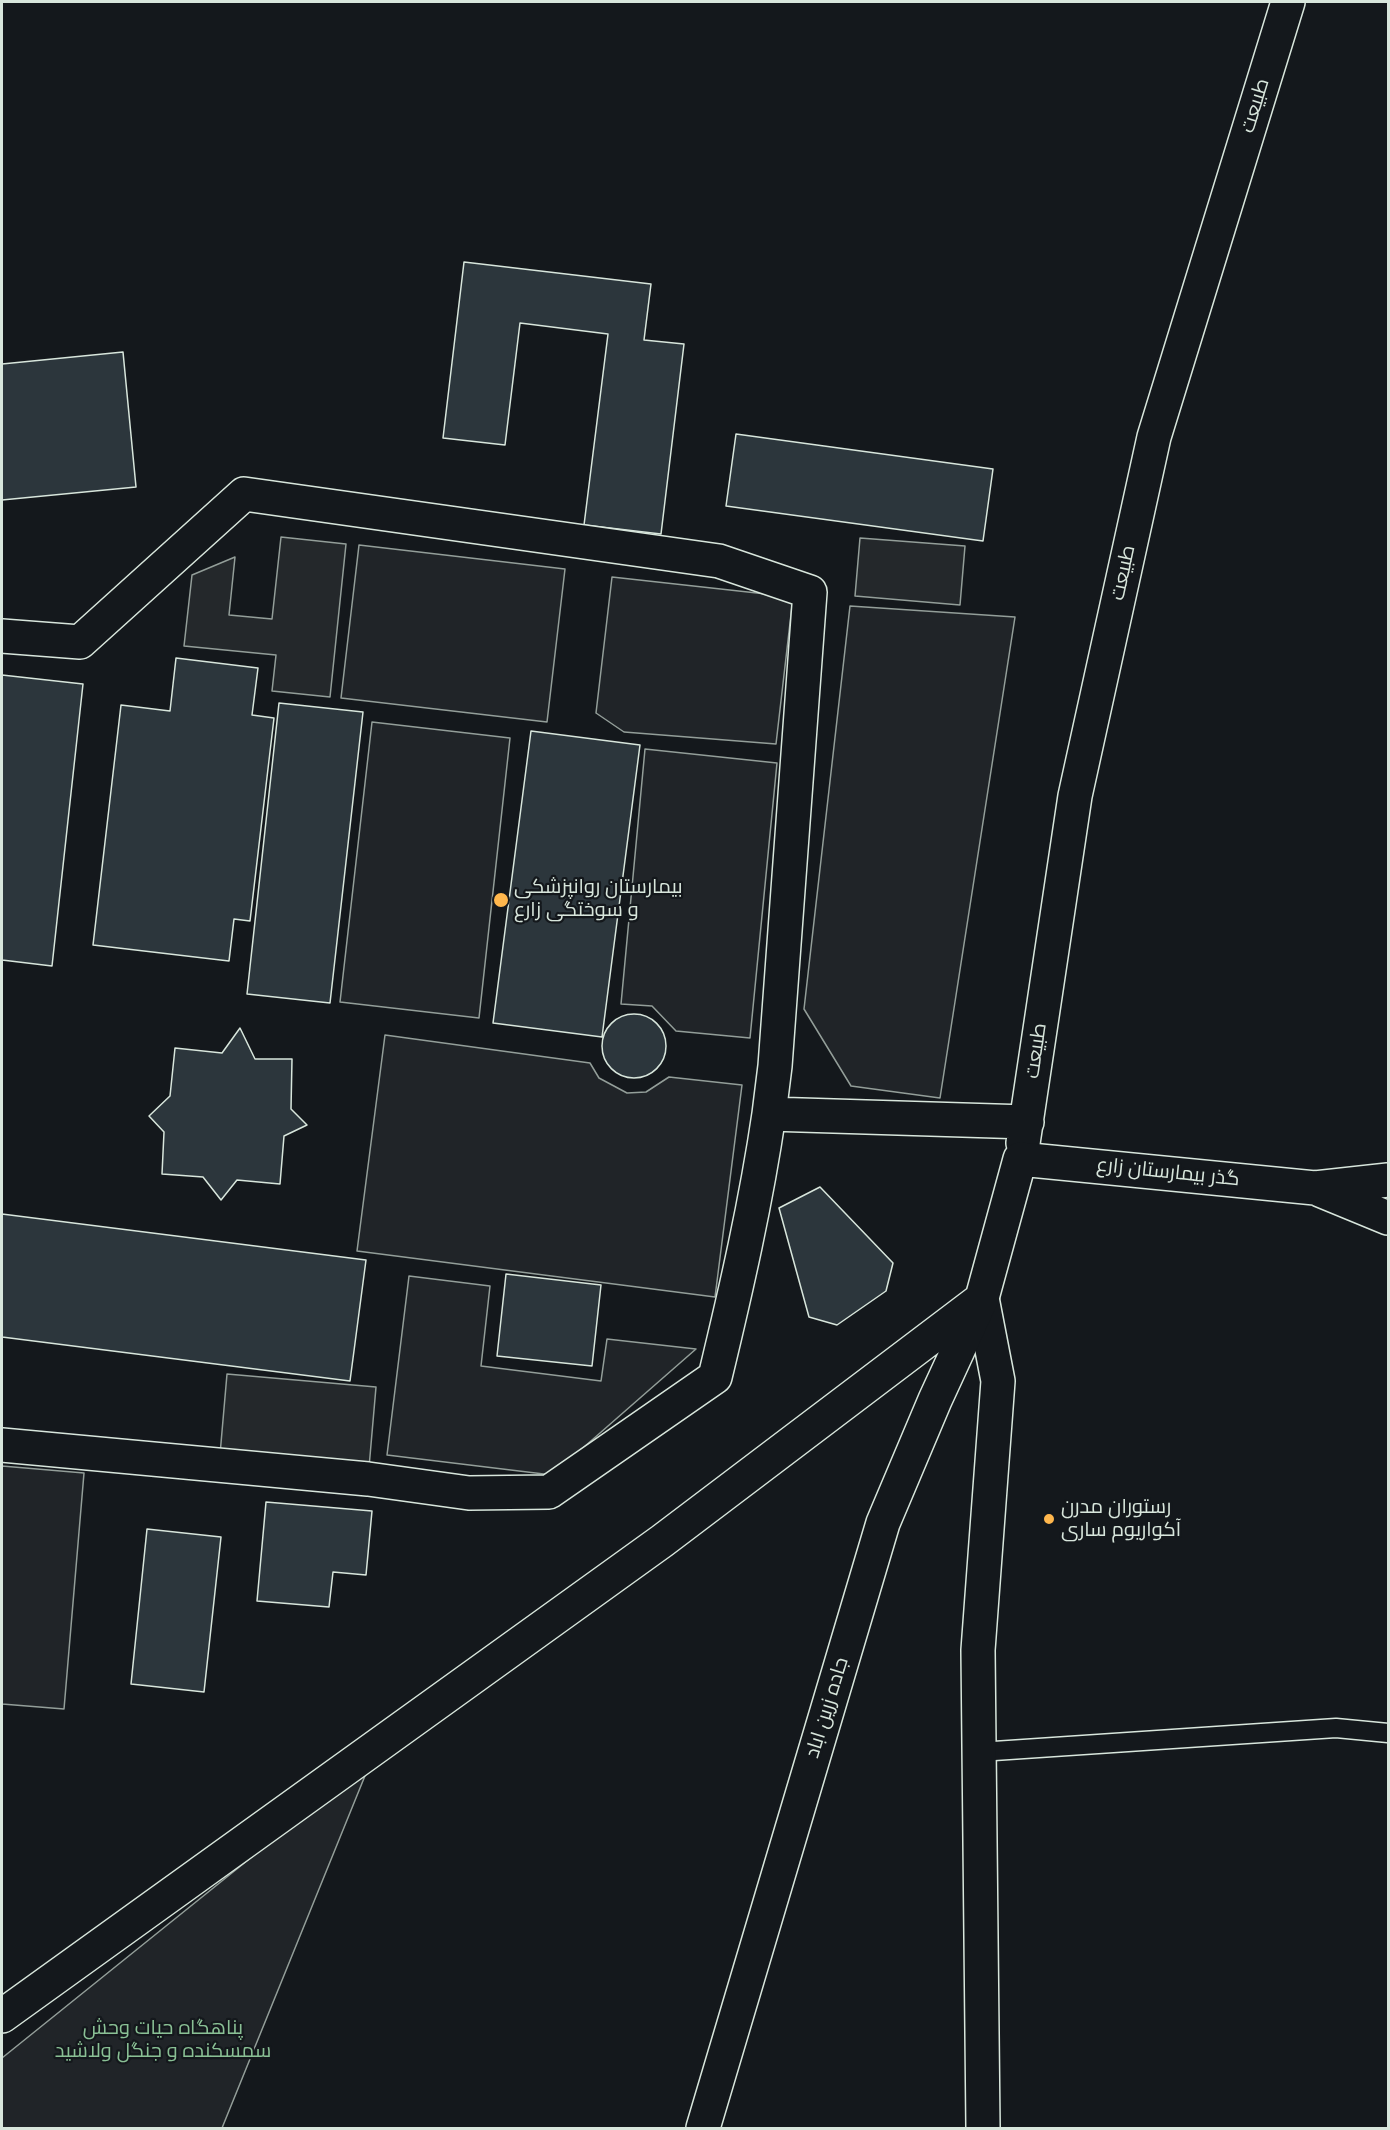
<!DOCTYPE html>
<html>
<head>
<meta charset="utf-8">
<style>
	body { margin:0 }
	#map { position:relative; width:1390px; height:2130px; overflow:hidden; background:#14181c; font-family:Roboto,sans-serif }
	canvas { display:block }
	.frame { position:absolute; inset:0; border:3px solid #d8e6dc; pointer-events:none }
</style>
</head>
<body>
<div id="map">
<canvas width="1390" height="2130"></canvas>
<div class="frame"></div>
</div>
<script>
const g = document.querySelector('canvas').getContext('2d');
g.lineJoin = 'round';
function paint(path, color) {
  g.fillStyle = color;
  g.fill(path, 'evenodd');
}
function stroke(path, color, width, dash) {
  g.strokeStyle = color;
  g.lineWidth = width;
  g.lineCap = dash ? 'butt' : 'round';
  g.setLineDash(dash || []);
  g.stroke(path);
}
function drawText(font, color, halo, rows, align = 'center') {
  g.font = font + ' Roboto,Cairo,sans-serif';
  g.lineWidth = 4.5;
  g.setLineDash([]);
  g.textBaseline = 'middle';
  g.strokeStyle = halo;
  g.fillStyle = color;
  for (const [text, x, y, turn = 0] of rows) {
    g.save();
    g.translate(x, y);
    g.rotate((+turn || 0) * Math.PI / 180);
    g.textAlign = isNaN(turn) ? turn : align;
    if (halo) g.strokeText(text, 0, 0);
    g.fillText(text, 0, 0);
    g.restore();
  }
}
const green = new Path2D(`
	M359 545 565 569 547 722 341 698Z
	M612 577 793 597 776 744 624 732 596 713Z
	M850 606 1015 617 940 1098 851 1086 804 1009Z
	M372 722 510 738 479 1018 340 1002Z
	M645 749 777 763 750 1038 676 1031 652 1006 621 1004Z
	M385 1035 590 1063 599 1078 627 1093 646 1092 669 1077 742 1085 715 1297 357 1251Z
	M409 1276 490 1286 481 1366 601 1381 607 1339 696 1349 552 1475 387 1455Z
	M2 1466 84 1473 64 1709 2 1704Z
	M371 1761 222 2128H2V2058Z`);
paint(green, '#202428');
stroke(green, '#939e99', 1.5);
const parking = new Path2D(`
	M281 537 346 544 330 697 272 691 276 655 184 646 192 575 235 557 229 615 272 619Z
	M860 538 965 546 960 605 855 596Z
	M227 1374 376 1387 368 1479 219 1466Z`);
paint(parking, '#24282b');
stroke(parking, '#939e99', 1.5);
const building = new Path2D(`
	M464 262 651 284 644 340 684 344 661 534 584 525 608 334 520 323 505 445 443 438Z
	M123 352 136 487 2 500V364Z
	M736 434 993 469 983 541 726 506Z
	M176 658 258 668 252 715 274 718 250 921 234 919 229 961 93 945 121 705 170 711Z
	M2 675 83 684 52 966 2 960Z
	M279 703 363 712 330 1003 247 994Z
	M531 731 640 745 602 1037 493 1023Z
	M602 1046a32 32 0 1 1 64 0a32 32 0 1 1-64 0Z
	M240 1028 255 1059H292L291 1109 307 1125 284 1136 280 1184 237 1180 221 1200 203 1177 162 1174 164 1132 149 1116 170 1096 175 1048 222 1053Z
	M820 1187 893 1263 886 1291 837 1325 809 1317 779 1208Z
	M2 1214 366 1260 350 1381 2 1337Z
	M506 1274 601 1285 592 1366 497 1356Z
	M266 1502 372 1511 366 1575 333 1572 329 1607 257 1601Z
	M147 1529 221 1537 204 1692 131 1684Z`);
paint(building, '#2c363c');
stroke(building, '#d8e6dc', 1.5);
const service = new Path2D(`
	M979 1752 1336 1728 1388 1733`);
const minor = new Path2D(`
	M2 636 80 642 244 494 719 561 810 592 775 1066 769 1114 1027 1122
	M1023 1143 1075 796 1154 437 1288 2
	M982 1298 998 1381 978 1650 983 2128
	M2 1445 368 1479 469 1493 549 1492 715 1377C736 1290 756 1203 769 1114`);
const tertiary = new Path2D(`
	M1320 1190 1388 1218
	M2 2016 662 1541 979 1301
	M703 2128 883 1523 935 1400 982 1298 1020 1159 1315 1188 1388 1180`);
stroke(service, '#d8e6dc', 21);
stroke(minor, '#d8e6dc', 36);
stroke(tertiary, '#d8e6dc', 36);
stroke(service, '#14181c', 18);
stroke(minor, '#14181c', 33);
stroke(tertiary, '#14181c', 33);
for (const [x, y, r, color] of [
	[501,900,8,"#ffb74d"],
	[1049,1519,6,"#ffb74d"]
]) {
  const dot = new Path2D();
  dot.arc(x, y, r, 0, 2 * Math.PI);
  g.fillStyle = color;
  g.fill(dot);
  stroke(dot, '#14181c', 2);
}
drawText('20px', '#d8e6dc', '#14181c', [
	["طبیعت",1256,106,-73],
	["طبیعت",1124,573,-78],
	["طبیعت",1037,1051,-82],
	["گذر بیمارستان زارع",1168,1173,6],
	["جاده زرین اباد",828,1708,-73]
]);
drawText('20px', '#d8e6dc', '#14181c', [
	["بیمارستان روانپزشکی",514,888],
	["و سوختگی زارع",514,911],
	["رستوران مدرن",1061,1508],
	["آکواریوم ساری",1061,1531]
], 'left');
drawText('20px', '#8ac095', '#14181c', [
	["پناهگاه حیات وحش",163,2029],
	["سمسکنده و جنگل ولاشید",163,2052]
]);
</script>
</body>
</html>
